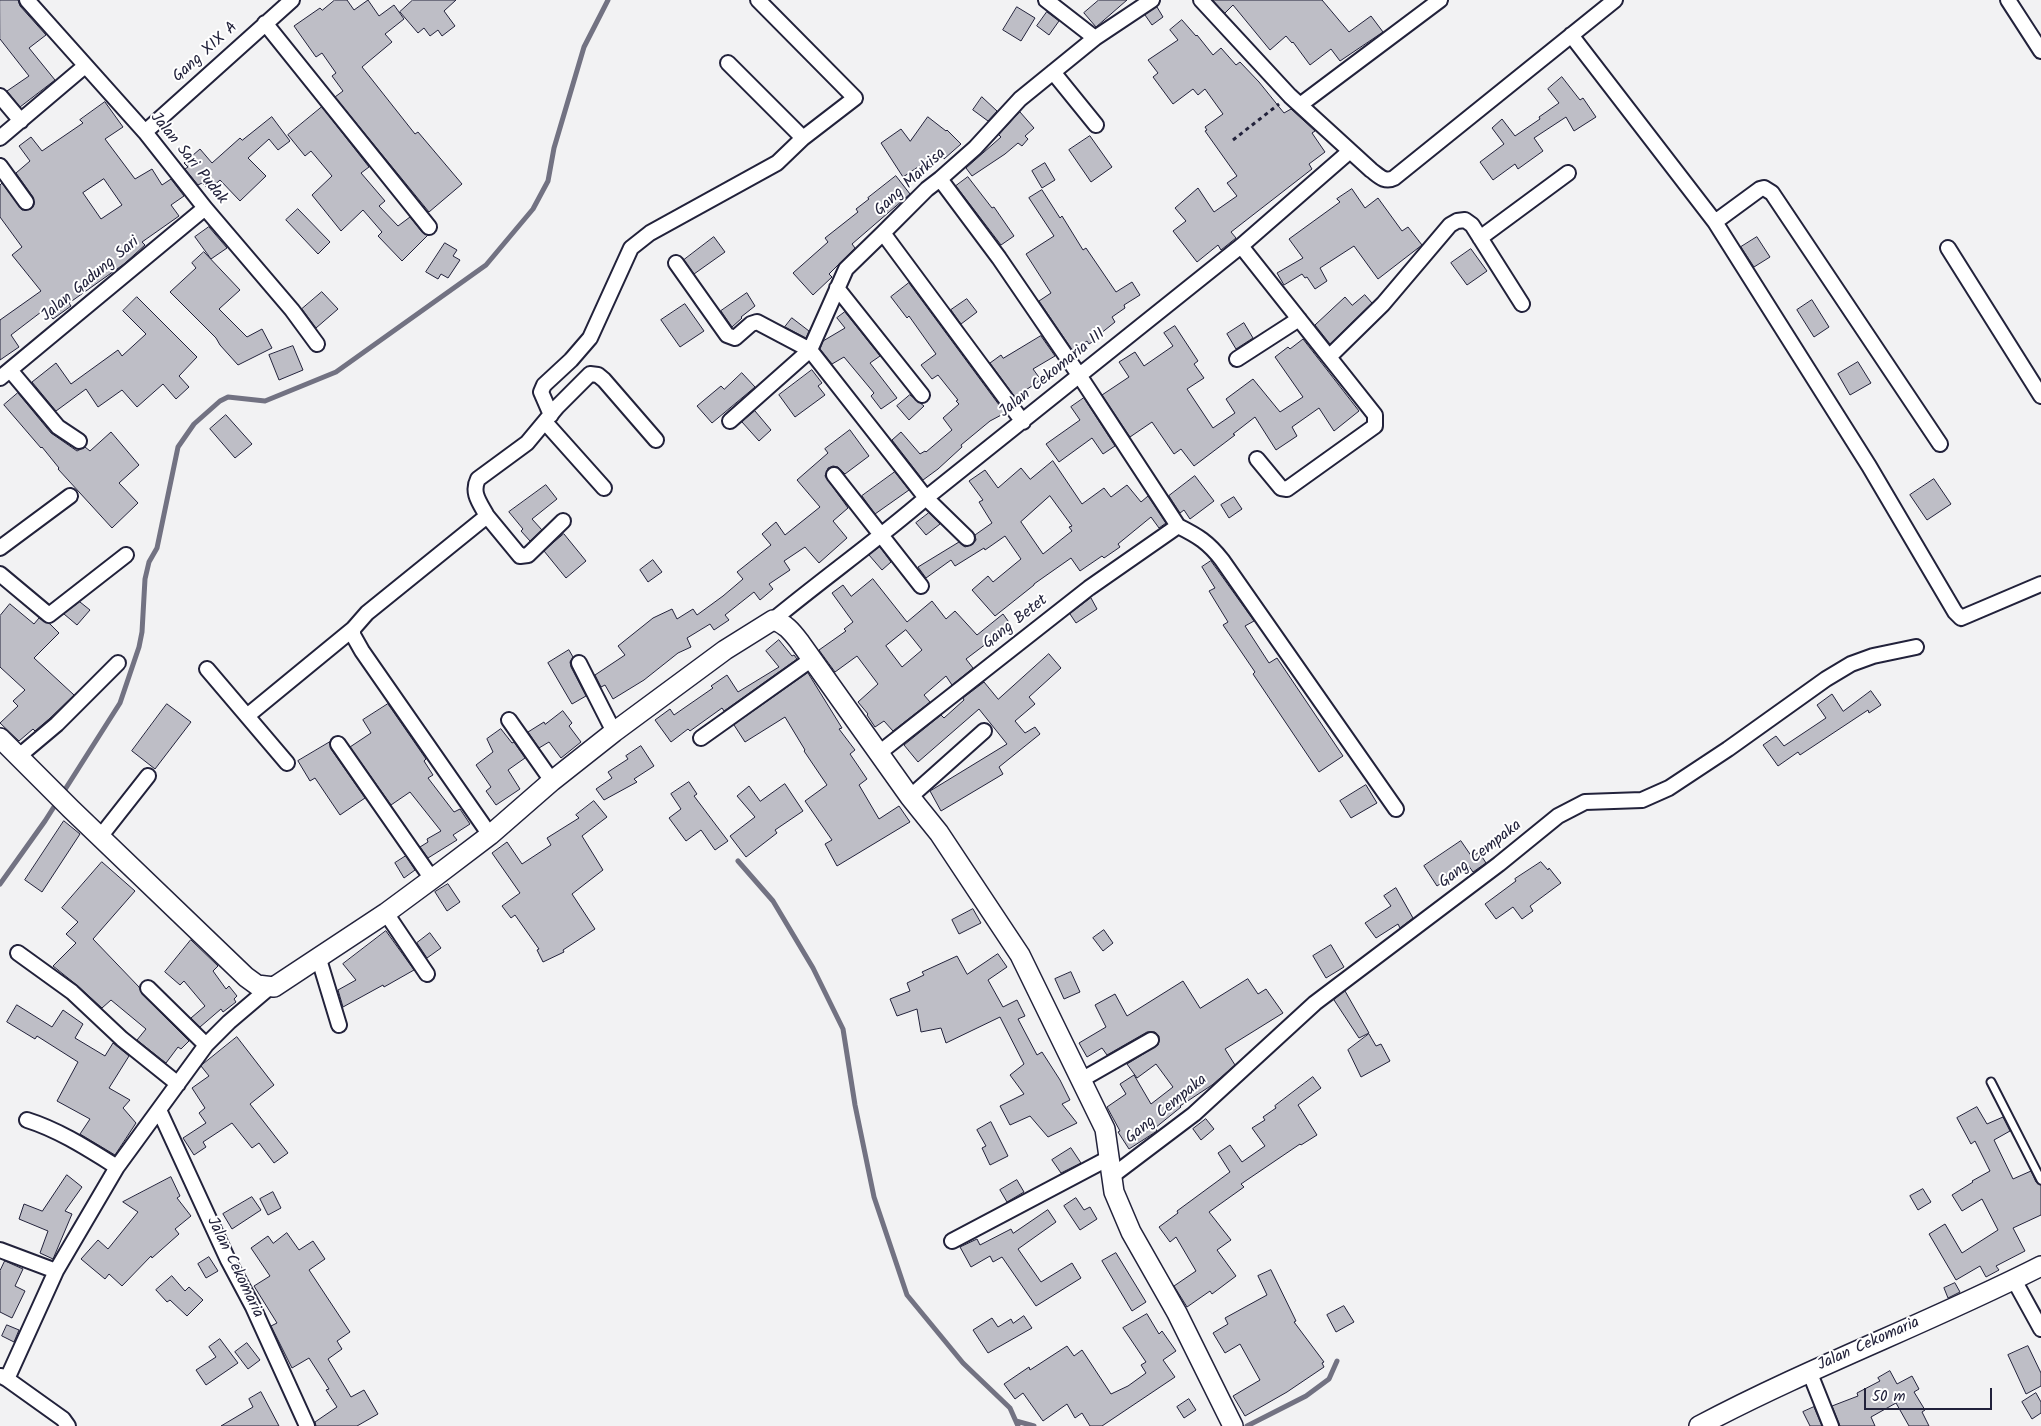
<!DOCTYPE html>
<html>
<head>
<meta charset="utf-8">
<style>
	body { margin:0 }
	#map { position:relative; width:2041px; height:1426px; overflow:hidden; background:#f2f2f3; font-family:Kalam,sans-serif }
	canvas { display:block }
	.scale { position:absolute; left:1864px; top:1388px; width:128px; height:22px; box-sizing:border-box; border:2px solid #22223b; border-top:0; padding-left:6px; font-size:15px; line-height:18px; white-space:nowrap; color:#22223b; -webkit-text-stroke:4px #fff; paint-order:stroke }
</style>
</head>
<body>
<div id="map">
<canvas width="2041" height="1426"></canvas>
<div class="scale">50 m</div>
</div>
<script>
const g = document.querySelector('canvas').getContext('2d');
g.lineJoin = 'round';
function stroke(path, color, width, dash) {
  g.strokeStyle = color;
  g.lineWidth = width;
  g.lineCap = dash ? 'butt' : 'round';
  g.setLineDash(dash || []);
  g.stroke(path);
}
function paint(path, color) {
  g.fillStyle = color;
  g.fill(path, 'evenodd');
}
function drawText(font, color, halo, rows, align = 'center') {
  g.font = font + ' Kalam,sans-serif';
  g.lineWidth = 4;
  g.setLineDash([]);
  g.textBaseline = 'middle';
  g.strokeStyle = halo;
  g.fillStyle = color;
  for (const [text, x, y, turn = 0] of rows) {
    g.save();
    g.translate(x, y);
    g.rotate((+turn || 0) * Math.PI / 180);
    g.textAlign = isNaN(turn) ? turn : align;
    if (halo) g.strokeText(text, 0, 0);
    g.fillText(text, 0, 0);
    g.restore();
  }
}
stroke(new Path2D(`
	M738 861 773 901 813 968 843 1029 855 1105 874 1197 907 1295 963 1363 1010 1408 1018 1426
	M0 884 45 821 120 703 139 647 142 632 145 579 149 562 157 548 178 447 194 424 220 401 228 397 265 401 336 372 486 265 533 209 548 181 554 148 584 47 608 0
	M1016 1421 1034 1426
	M1247 1426 1306 1396 1329 1379 1337 1361`), '#727282', 5);
const building = new Path2D(`
	M0 0H18L20 6 46 35 29 48 55 80 20 107 7 91 29 76 0 39Z
	M335 0H347L354 10 368 0 379 16 394 5 404 19 385 34 392 42 362 67 415 134 418 132 462 184 429 212 335 97 343 91 332 76 336 73 322 53 316 57 294 26 320 8 322 10Z
	M413 0H456L444 11 455 26 442 36 438 30 430 36 424 28 418 33 400 12Z
	M1099 0H1127L1096 27 1084 13Z
	M1213 0H1322L1349 32 1371 16 1383 32 1340 61 1331 49 1310 65 1293 42 1292 43 1286 36 1270 50 1233 5 1225 13Z
	M1017 7 1035 18 1021 41 1003 30Z
	M1157 7 1163 17 1152 25 1145 15Z
	M1047 12 1059 21 1049 35 1037 26Z
	M1182 20 1196 36 1197 35 1213 55 1221 48 1236 65 1240 62 1259 82 1284 113 1291 109 1315 131 1312 133 1325 152 1309 164 1312 169 1231 232 1236 238 1221 250 1218 245 1197 262 1173 231 1186 221 1175 208 1198 188 1214 212 1237 196 1227 183 1237 176 1205 131 1207 130 1205 127 1223 114 1205 89 1198 95 1193 89 1173 104 1153 77 1158 73 1148 60 1178 40 1170 30Z
	M1562 77 1580 100 1583 98 1596 117 1574 131 1566 117 1534 138 1543 151 1518 169 1515 164 1493 180 1480 162 1504 144 1492 128 1502 119 1515 136 1540 119 1539 117 1559 103 1548 89Z
	M982 97 997 111 988 121 973 110Z
	M105 102 123 127 105 139 135 179 152 169 162 185 171 179 184 196 171 205 179 216 142 242 145 245 124 264 69 303 71 306 53 319 45 309 11 335 19 347 0 360V320L41 291 12 255 22 247 0 217V185L2 183 22 210 31 209 34 205 33 197 16 173 30 161 19 146 31 137 42 151 83 123 80 120ZM104 179 122 205 101 219 83 193Z
	M322 107 369 167 361 173 385 201 379 206 398 226 410 217 422 232 428 235 402 261 378 236 382 232 363 210 341 231 312 195 332 176 311 151 305 156 288 135Z
	M1020 112 1034 128 1025 136 1028 139 1022 146 1018 143 1005 154 972 176 966 168 1001 137 999 135Z
	M272 117 290 141 278 150 269 139 248 158 266 176 240 201 220 180 209 190 202 183 198 185 185 169 188 167 184 163 200 149 212 163 240 138 242 140Z
	M928 117 946 131 947 130 961 144 944 159 939 153 903 177 881 143 901 129 910 141Z
	M1090 136 1112 167 1091 182 1069 150Z
	M1045 163 1055 180 1042 188 1032 171Z
	M896 176 910 194 852 244 855 248 829 274 832 277 813 295 793 273 828 242 825 238 858 212 856 209 869 199 868 198Z
	M968 177 992 208 994 207 1014 236 1001 245 956 186Z
	M1352 189 1365 208 1378 198 1402 231 1408 227 1422 245 1378 279 1354 246 1320 268 1327 281 1315 289 1307 277 1305 278 1302 274 1284 285 1277 273 1303 258 1289 239 1340 202 1337 199Z
	M1042 190 1060 218 1062 216 1083 250 1086 248 1116 292 1132 282 1140 295 1124 305 1125 308 1112 317 1115 322 1100 334 1102 336 1089 344 1087 341 1073 351 1039 301 1051 293 1026 254 1054 236 1029 198Z
	M298 209 330 242 318 254 286 220Z
	M209 227 227 248 211 259 195 237Z
	M714 237 725 252 694 274 684 260Z
	M1757 237 1770 257 1754 267 1741 247Z
	M445 243 457 250 453 256 460 260 448 278 441 274 438 279 426 272Z
	M1471 249 1487 271 1467 285 1451 263Z
	M204 252 240 290 219 309 247 337 262 329 272 348 238 365 220 345 216 338 170 292 196 268 192 263Z
	M909 283 1005 413 990 421 961 445 962 447 938 469 923 480 892 440 901 432 920 454 925 451 926 452 952 430 943 418 959 404 956 401 958 400 938 375 932 379 921 365 936 354 909 316 907 318 891 297Z
	M322 292 338 309 316 328 302 309Z
	M747 293 755 306 741 317 742 318 732 327 721 311Z
	M1365 295 1372 303 1330 344 1315 325 1345 297 1352 305Z
	M137 297 197 357 179 376 189 387 176 399 163 384 137 407 122 390 98 407 86 389 56 411 32 382 56 363 71 384 118 350 122 356 146 334 123 311Z
	M967 299 977 312 961 324 951 310Z
	M1812 300 1829 327 1814 337 1797 310Z
	M685 304 704 331 680 347 661 320Z
	M845 312 880 356 870 363 897 398 881 409 871 396 874 393 844 357 832 364 820 349 823 341 845 328 837 318Z
	M792 318 809 331 806 338 785 327Z
	M1244 323 1253 338 1236 349 1227 334Z
	M1175 326 1198 361 1194 364 1204 378 1187 389 1213 428 1235 413 1226 399 1253 379 1280 412 1303 397 1275 357 1288 347 1290 349 1303 339 1359 411 1334 431 1319 408 1292 427 1297 436 1276 450 1255 417 1233 434 1235 435 1194 466 1181 449 1174 454 1152 422 1130 437 1102 395 1129 377 1119 362 1135 352 1144 366 1173 346 1164 333Z
	M1041 336 1055 356 1033 369 1041 380 1015 397 990 363 1001 355 1003 358Z
	M293 346 303 370 279 380 269 355Z
	M1858 362 1871 383 1850 395 1838 374Z
	M812 370 822 383 818 386 825 395 795 417 779 395Z
	M742 373 755 387 712 423 697 406 721 386 724 389Z
	M18 393 51 433 77 451 85 447 90 451 111 432 139 465 119 483 138 503 112 528 58 469 59 468 42 447 41 448 4 405Z
	M910 395 924 406 909 420 897 406Z
	M1084 398 1115 446 1103 454 1092 438 1059 462 1046 444 1080 420 1071 407Z
	M755 411 771 430 759 441 742 422Z
	M226 415 252 444 235 458 210 429Z
	M850 430 869 456 845 474 838 467 833 466 828 468 825 476 848 508 833 521 847 538 819 563 805 547 784 561 790 570 769 584 773 589 760 600 754 592 725 615 729 620 714 630 710 624 687 638 691 647 678 653 644 680 613 699 605 685 601 687 595 675 625 655 618 646 653 618 672 609 677 619 693 609 697 615 723 596 743 579 737 572 771 545 762 534 776 522 785 535 820 507 797 480 828 453 825 449Z
	M1053 461 1082 504 1104 488 1111 497 1127 485 1141 502 1148 496 1166 523 1159 528 1151 517 1118 544 1120 547 1104 558 1102 556 1080 571 1071 558 1034 584V585L995 616 972 590 988 576 993 582 1021 559 1005 536 985 550 984 548 955 566 951 560 926 578 918 567 959 542 965 547 973 544 976 540 975 535 992 523 979 502 983 500 969 481 985 470 998 488 1021 468 1030 479ZM1050 496 1072 526 1069 527 1072 531 1043 554 1021 522Z
	M895 472 909 490 875 514 862 496Z
	M1195 476 1214 501 1190 519 1184 510 1180 513 1169 496Z
	M1934 479 1951 504 1927 520 1910 495Z
	M546 485 557 499 532 519 542 530 530 541 521 531 523 529 509 512Z
	M1234 497 1242 509 1229 518 1221 505Z
	M929 513 940 524 926 535 916 523Z
	M564 534 586 561 566 578 544 551Z
	M880 547 891 562 882 570 869 555Z
	M653 560 662 572 648 582 640 570Z
	M1211 561 1254 621 1245 626 1269 663 1277 658 1343 756 1319 772 1253 674 1255 672 1223 625 1228 622 1209 591 1215 588 1202 567Z
	M873 579 907 622 932 601 946 619 955 611 977 635 1003 614 1011 625 966 659 973 668 952 685 946 676 924 695 930 702 893 731 884 721 875 727 867 715 868 714 858 702 878 684 857 656 835 672 819 650 846 631 844 629 853 622 832 593 843 585 851 596ZM906 630 922 650 902 667 886 646Z
	M1091 598 1097 609 1076 623 1070 614Z
	M80 602 90 610 77 625 64 614Z
	M10 604 34 624 39 618 50 624 59 633 34 658 74 695 49 719 35 731 33 729 19 741 0 723 18 706 13 701 25 690 0 667V616Z
	M779 640 792 656 794 655 797 659 724 711 722 708 690 731 688 729 671 742 655 720 670 709 674 715 713 688 711 686 727 675 738 692 779 667 766 651Z
	M569 650 573 657 570 662 571 667 586 696 572 704 548 663Z
	M1049 654 1061 668 1029 697 1035 704 1015 721 1025 733 1035 727 1040 734 999 767 1003 774 941 811 930 791 1007 744 979 709 918 762 904 745 941 715 944 718 964 700 963 698 984 682 998 699Z
	M808 673 842 728 839 729 855 750 850 754 867 779 859 785 879 819 899 806 910 822 837 866 825 844 832 840 805 801 827 785 804 751 805 750 785 717 745 742 734 725Z
	M1871 691 1881 705 1869 713 1868 710 1800 755 1798 752 1778 766 1763 745 1776 736 1784 746 1826 718 1817 705 1832 694 1843 711Z
	M167 704 191 722 155 769 132 751Z
	M388 704 426 759 424 761 433 775 428 778 454 812 460 809 470 824 453 835 457 840 428 858 420 847 428 842 427 839 441 831 410 792 391 805 350 747 371 733 363 720Z
	M563 711 572 723 569 726 581 742 561 758 549 742 539 748 528 732 544 722 545 724Z
	M501 729 512 743 514 742 525 758 508 770 520 789 496 805 486 791 491 787 476 765 493 752 487 739Z
	M330 742 331 749 365 798 340 815 315 778 310 781 298 761Z
	M641 746 654 766 634 779 637 782 604 800 596 789 612 778 608 772 628 759 626 756Z
	M689 782 697 794 694 796 728 841 715 850 701 830 686 841 669 818 681 809 671 794Z
	M785 784 803 811 775 830 777 833 746 857 730 836 755 817 737 796 749 786 760 801Z
	M1366 785 1377 803 1351 818 1340 801Z
	M594 801 607 817 582 836 603 870 572 894 595 929 563 950 564 952 543 962 537 950 539 949 515 915 511 918 502 906 520 893 492 853 507 842 522 864 551 845 547 838 579 818 576 815Z
	M64 821 80 834 42 892 25 880Z
	M1461 841 1472 857 1479 852 1486 863 1473 872 1468 865 1437 886 1424 866Z
	M406 856 415 870 404 878 395 863Z
	M102 862 135 891 93 939 139 987 142 994 189 1041 181 1049 178 1047 166 1063 137 1040 146 1029 111 1000 102 1008 78 986 53 966 76 943 66 934 78 922 62 908Z
	M1541 862 1548 870 1549 868 1561 883 1530 906 1533 911 1522 919 1513 907 1496 919 1485 904 1516 881 1515 879Z
	M448 884 460 902 447 911 435 892Z
	M1396 888 1413 918 1400 928 1398 924 1376 938 1365 923 1391 906 1384 896Z
	M973 909 981 923 959 934 952 920Z
	M1104 930 1113 943 1103 951 1093 938Z
	M386 931 414 970 384 987 383 985 343 1007 338 990 356 980 343 964Z
	M430 933 441 948 427 958 417 943Z
	M191 940 218 966 213 971 226 989 229 986 237 996 234 999 236 1002 223 1012 221 1009 200 1027 191 1018 205 1006 184 981 180 985 165 972Z
	M1331 945 1344 967 1326 978 1313 956Z
	M998 954 1007 967 988 980 1003 1007 1017 1000 1025 1016 1018 1019 1037 1055 1042 1052 1060 1080 1070 1100 1062 1104 1077 1123 1048 1137 1030 1116 1010 1125 1000 1106 1024 1094 1010 1075 1024 1064 1000 1017 946 1043 941 1028 921 1032 917 1009 897 1016 890 999 910 991 907 983 924 975 922 972 957 956 967 974Z
	M1071 972 1080 992 1064 999 1055 979Z
	M1248 979 1258 994 1266 989 1283 1013 1225 1049 1235 1065 1212 1085 1180 1106 1181 1107 1155 1128 1157 1131 1129 1149 1118 1132 1120 1131 1107 1107 1126 1094 1120 1084 1134 1075 1151 1104 1173 1087 1156 1064 1137 1078 1127 1064 1158 1045 1159 1036 1155 1032H1147L1107 1055 1102 1048 1087 1057 1079 1043 1106 1027 1095 1005 1115 994 1127 1016 1183 981 1200 1008Z
	M1345 991 1369 1033 1359 1038 1334 1000Z
	M17 1005 52 1027 63 1010 83 1024 75 1038 105 1056 113 1043 129 1056 109 1088 130 1100 123 1108 136 1123 115 1155 80 1134 90 1119 57 1101 78 1062 37 1036 35 1039 7 1022Z
	M1369 1034 1376 1046 1381 1044 1390 1061 1361 1077 1348 1050Z
	M237 1037 274 1085 250 1104 288 1153 274 1163 259 1143 252 1148 232 1123 203 1142 206 1147 194 1155 183 1138 206 1123 199 1113 205 1108 192 1088 209 1076 201 1066Z
	M1313 1077 1321 1088 1298 1105 1317 1135 1301 1145 1300 1144 1241 1184 1244 1187 1209 1212 1231 1240 1217 1250 1236 1276 1212 1294 1210 1291 1187 1307 1174 1286 1196 1271 1176 1237 1170 1242 1159 1227 1178 1213 1177 1211 1230 1172 1218 1153 1230 1145 1242 1162 1265 1146 1252 1128 1265 1120 1263 1117 1276 1108 1275 1106Z
	M1977 1107 1987 1124 2003 1117 2010 1131 1994 1140 2013 1179 2031 1171 2036 1182 2041 1185V1215L2013 1228 2025 1251 1996 1266 1999 1270 1986 1277 1980 1266 1956 1280 1929 1234 1945 1224 1962 1253 1998 1230 1982 1199 1962 1211 1952 1195 1973 1182 1972 1181 1990 1171 1975 1141 1971 1144 1957 1118Z
	M1206 1119 1214 1129 1201 1140 1193 1129Z
	M991 1122 1008 1156 990 1165 982 1148 986 1146 977 1130Z
	M1071 1148 1081 1163 1061 1173 1052 1160Z
	M67 1175 82 1187 65 1211 72 1214 53 1259 40 1253 48 1231 19 1219 24 1204 42 1211Z
	M171 1177 180 1196 177 1198 191 1216 175 1229 179 1234 152 1258 151 1256 122 1286 109 1274 105 1279 81 1259 98 1240 108 1249 138 1212 123 1202Z
	M1017 1180 1024 1192 1007 1202 1000 1190Z
	M1923 1189 1931 1202 1918 1210 1910 1196Z
	M273 1192 281 1208 268 1215 260 1199Z
	M252 1197 261 1210 232 1229 223 1214Z
	M1076 1198 1084 1210 1090 1207 1097 1219 1080 1230 1064 1206Z
	M1048 1210 1056 1222 1018 1249 1041 1282 1072 1263 1081 1278 1036 1306 1002 1257 993 1262 990 1256 971 1267 960 1247 977 1239 980 1245 1011 1229 1013 1233Z
	M287 1233 299 1250 313 1241 325 1259 309 1270 350 1332 337 1341 342 1349 328 1359 351 1397 364 1390 378 1414 357 1426H316L315 1422 337 1407 326 1390 329 1389 309 1358 292 1368 271 1326 277 1323 254 1286 270 1276 251 1248 268 1236 273 1243Z
	M1116 1253 1146 1302 1132 1311 1102 1261Z
	M209 1257 218 1271 206 1278 198 1264Z
	M5 1261 23 1269 15 1286 25 1291 12 1318 0 1312V1271Z
	M1271 1270 1296 1321 1294 1322 1324 1362 1322 1363 1324 1367 1287 1392 1245 1416 1233 1396 1260 1380 1240 1344 1225 1353 1213 1333 1228 1324 1225 1318 1267 1295 1258 1276Z
	M172 1276 185 1291 189 1287 203 1300 187 1316 170 1300 167 1302 156 1290Z
	M1955 1283 1960 1292 1948 1298 1944 1288Z
	M1344 1306 1354 1322 1336 1332 1327 1315Z
	M1147 1314 1159 1334 1162 1331 1176 1351 1163 1360 1175 1377 1102 1426H1090L1082 1413 1075 1418 1067 1404 1043 1421 1023 1393 1015 1399 1004 1384 1029 1367 1030 1370 1067 1346 1074 1356 1082 1350 1111 1394 1128 1386 1146 1373 1141 1365 1146 1362 1123 1328Z
	M1024 1316 1032 1328 988 1353 973 1330 992 1318 998 1327 1011 1319 1013 1323Z
	M7 1325 19 1330 14 1342 2 1336Z
	M220 1339 238 1363 206 1385 196 1370 216 1357 209 1347Z
	M247 1343 260 1360 248 1369 235 1352Z
	M2028 1346 2041 1373V1386L2026 1394 2008 1355Z
	M1890 1371 1897 1384 1912 1376 1919 1389 1914 1392 1925 1410 1922 1412 1929 1426H1909L1896 1403 1871 1417 1875 1426H1840L1832 1406 1858 1396 1857 1393 1880 1381 1878 1378Z
	M261 1392 279 1426H221L253 1407 249 1399Z
	M2036 1393 2041 1402V1413L2032 1419 2022 1402Z
	M1189 1399 1196 1410 1184 1418 1177 1407Z
	M1814 1407 1822 1426H1810L1803 1412Z`);
paint(building, '#bebec6');
stroke(building, '#22223b', 1);
const lane = new Path2D(`
	M1991 1082 2041 1180`);
const street = new Path2D(`
	M27 0 145 132 205 208 292 310 317 344
	M1046 0 1095 38
	M1201 0 1290 96 1371 170C1378 175 1384 183 1394 178L1615 0
	M2008 0 2041 51
	M265 23 429 227
	M1571 35 1715 222 1869 466 1955 612 1961 618 2041 584
	M728 63 803 138
	M1053 72 1096 125
	M0 96 21 121
	M1300 105 1440 0
	M145 132 292 0
	M0 138 85 66
	M0 166 26 202
	M940 179 999 258 1079 375 1178 526C1198 536 1208 542 1222 560L1396 809
	M1715 222 1760 189 1764 188 1772 193 1940 444
	M883 233 1023 422
	M1480 238 1568 173
	M1241 246 1375 415V426L1287 489 1281 488 1257 459
	M1948 248 2041 396
	M676 263 727 335 735 338 751 324 757 322 810 350 926 498 967 538
	M837 288 922 395
	M1329 357 1383 304 1450 225 1457 221 1465 220 1472 225 1522 304
	M1237 359 1299 319
	M10 370 58 427 79 441
	M0 378 205 208
	M551 415 541 392 544 385 571 360 590 338 631 248 650 233 777 163 803 138 855 98 758 0
	M730 421 810 350 846 269 883 233 927 189 940 179 975 148 1020 99 1095 38 1152 0
	M545 422 604 488
	M834 475 921 586
	M487 516 520 556 528 555 563 521
	M0 548 70 496
	M0 574 49 615 126 555
	M773 620C824 578 876 541 926 498L1241 246 1350 151
	M579 663 614 732
	M207 669 287 763
	M247 716 353 629
	M509 720 552 781
	M701 738 812 659
	M338 744 432 879
	M879 753 1089 588 1178 526
	M19 756 57 724 118 663
	M910 797 984 731
	M490 835 362 651 353 635V629L367 613 487 516C480 503 471 493 478 479L527 443 557 407 590 374 598 375 604 380 656 440
	M100 837 148 776
	M386 913 427 974
	M18 953 72 992 122 1039 178 1084
	M318 956 339 1025
	M148 988 206 1045
	M1081 1080 1151 1040
	M159 1110 228 1260 253 1307 307 1426
	M27 1120C59 1130 88 1149 117 1167
	M1112 1176 1194 1114 1315 1003 1499 864 1558 816 1585 802 1642 800 1669 788 1728 749 1826 679 1851 664 1873 656 1916 647
	M952 1241 1109 1158
	M0 1250 56 1271
	M2014 1280 2041 1329
	M1809 1371 1831 1426
	M1 1376 7 1379 63 1419 68 1426
	M7 1379 56 1271 117 1167 206 1045 229 1022 269 988`);
const secondary = new Path2D(`
	M0 738 71 809 246 977 257 985 274 987 386 913 432 879 490 835 552 781 614 732 725 650 773 620C785 623 792 632 799 641L910 797 939 833 1020 955 1105 1129 1114 1192 1131 1232 1177 1313 1233 1426
	M1699 1426C1810 1367 1929 1323 2041 1266`);
stroke(lane, '#22223b', 11);
stroke(street, '#22223b', 18);
stroke(secondary, '#22223b', 22);
stroke(new Path2D(`
	M1233 140 1279 104`), '#22223b', 3, [4, 4]);
stroke(lane, '#fff', 7);
stroke(street, '#fff', 14);
stroke(secondary, '#fff', 19);
drawText('16px', '#22223b', '#fff', [
	["Gang XIX A",206,53,-42],
	["Jalan Sari Pudak",188,159,51],
	["Gang Markisa",911,183,-43],
	["Jalan Gadung Sari",91,280,-40],
	["Jalan Cekomaria III",1053,374,-39],
	["Gang Betet",1016,623,-38],
	["Gang Cempaka",1481,855,-38],
	["Gang Cempaka",1167,1110,-39],
	["Jalan Cekomaria",234,1268,64],
	["Jalan Cekomaria",1869,1345,-24]
]);
</script>
</body>
</html>
